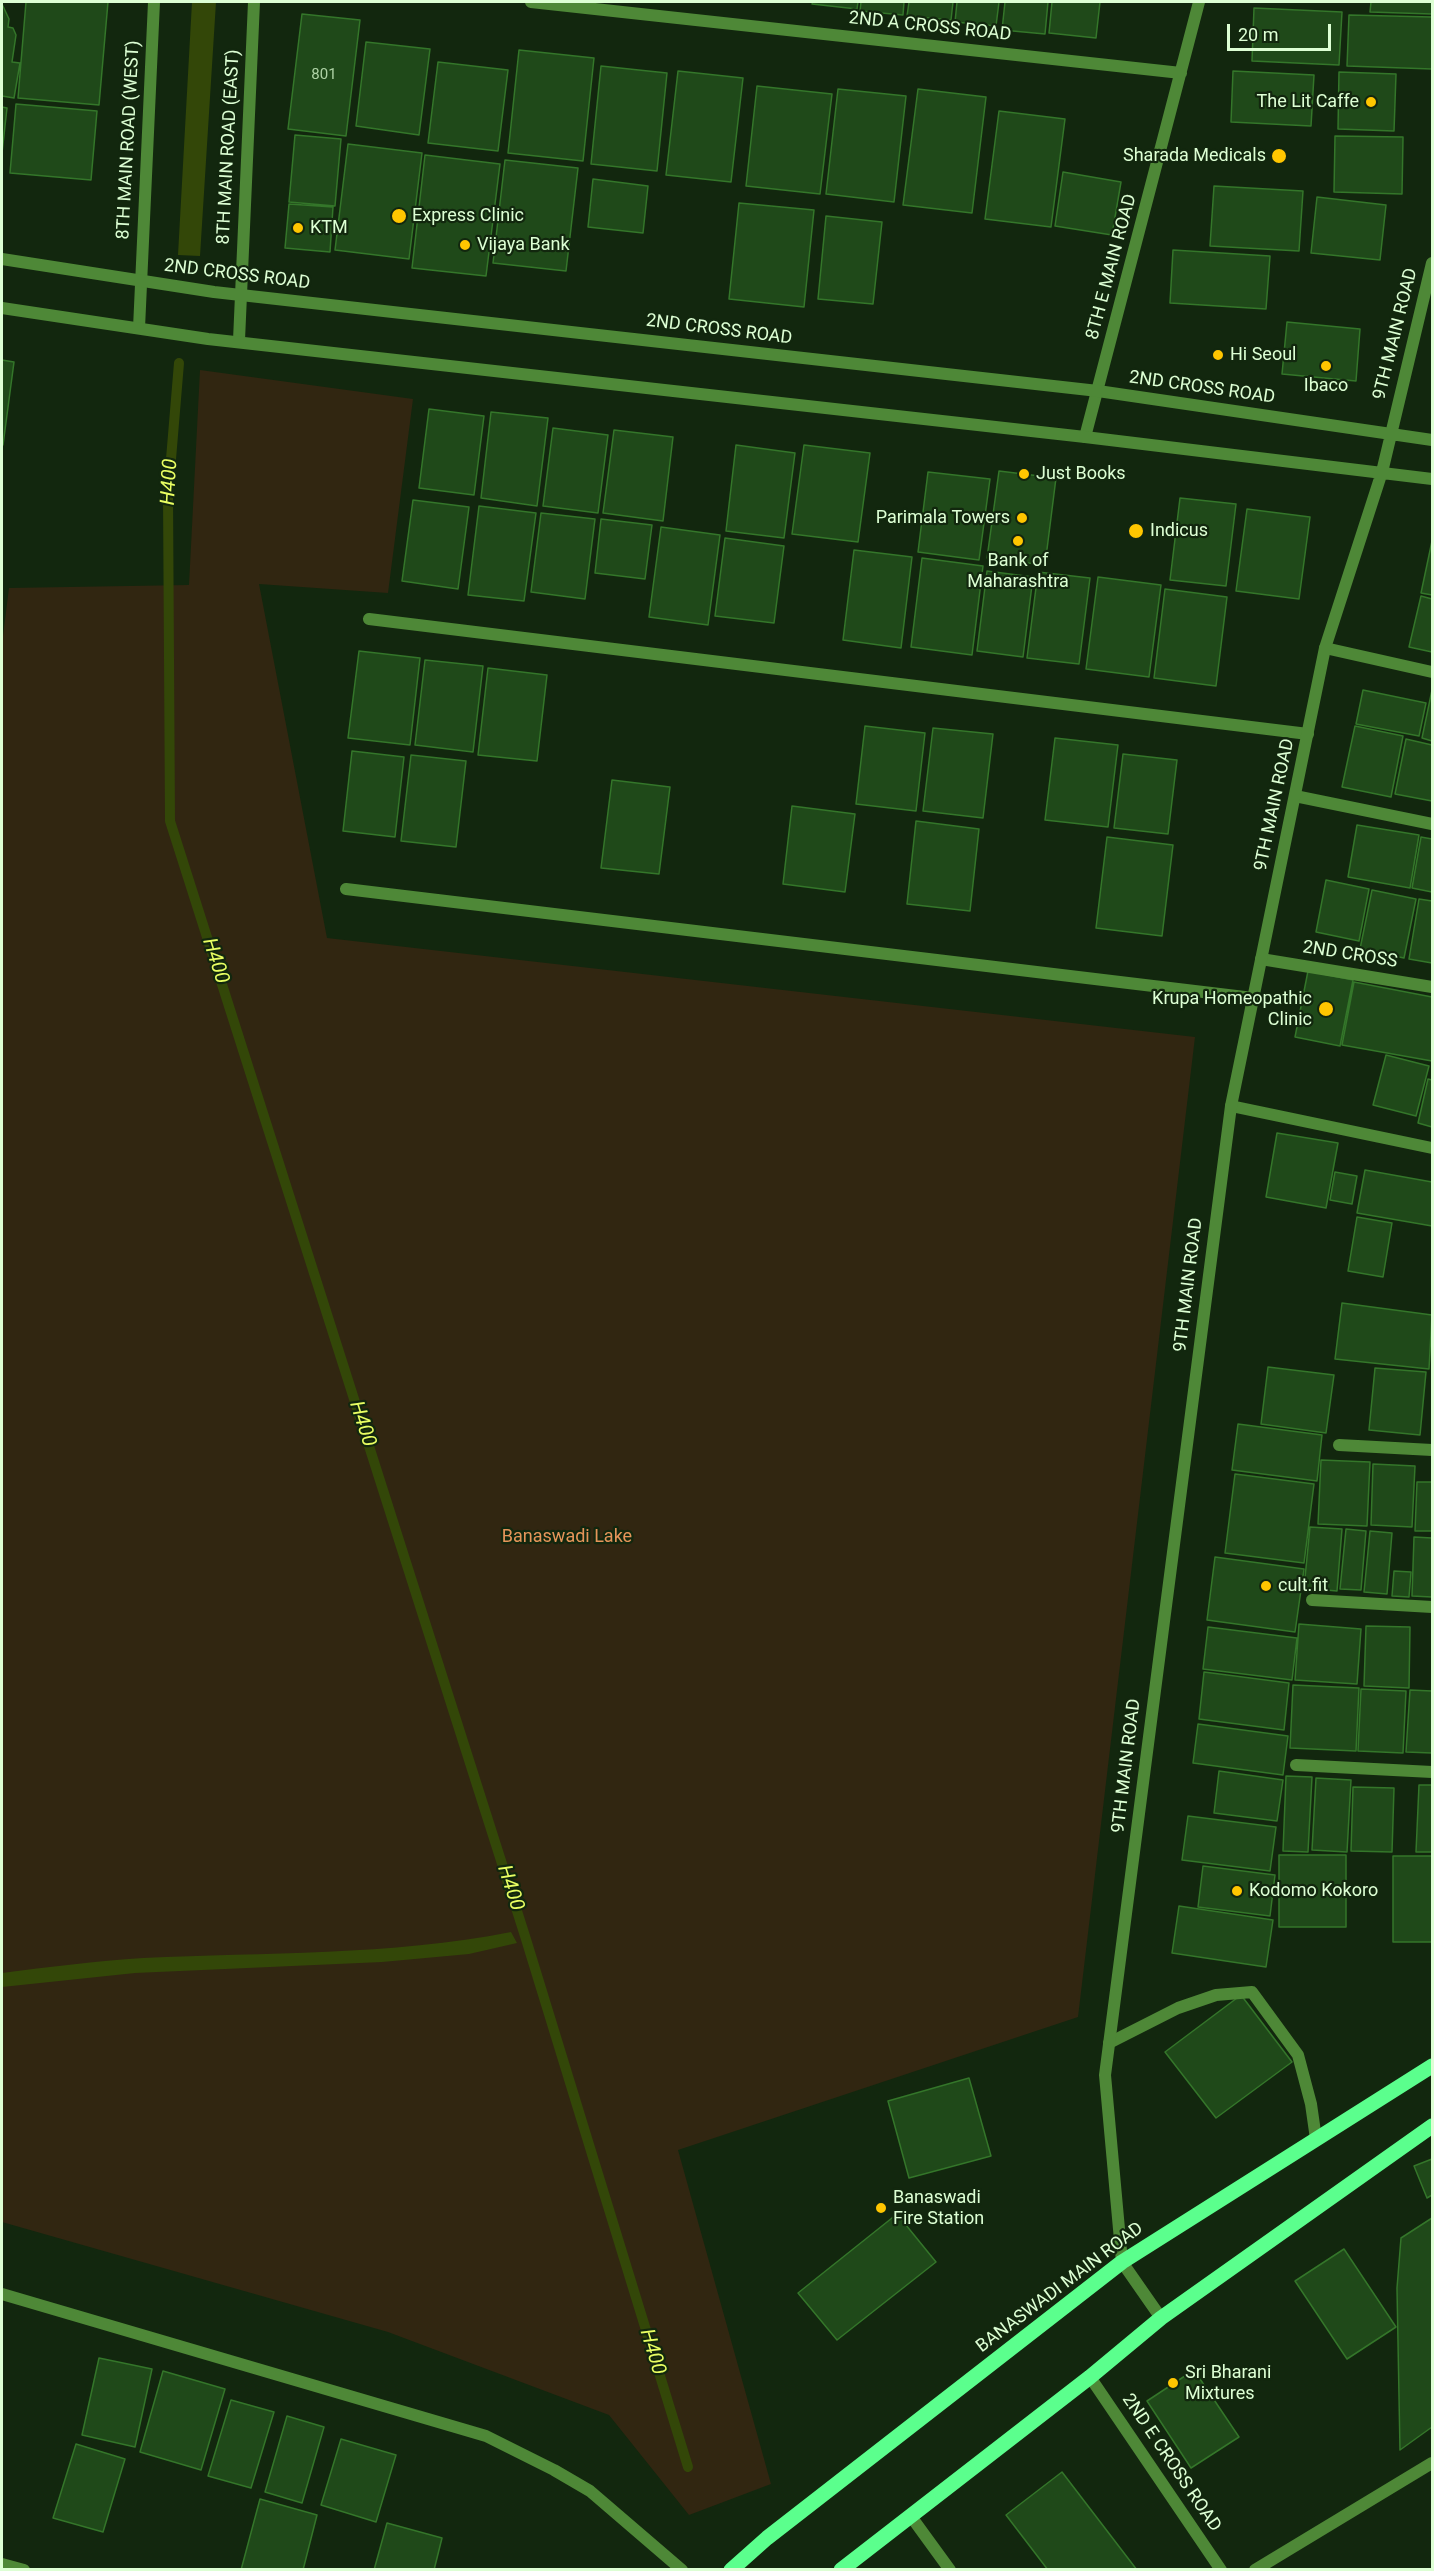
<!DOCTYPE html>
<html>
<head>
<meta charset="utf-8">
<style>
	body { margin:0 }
	#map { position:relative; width:1434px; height:2571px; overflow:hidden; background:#12270e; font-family:Roboto,sans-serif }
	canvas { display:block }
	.frame { position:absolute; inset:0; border:3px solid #ddffd4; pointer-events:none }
	.scale { position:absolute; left:1227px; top:24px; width:104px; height:27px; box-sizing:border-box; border:3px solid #ddffd4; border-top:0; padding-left:8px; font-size:18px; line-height:21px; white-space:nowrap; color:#ddffd4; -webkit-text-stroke:4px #12270e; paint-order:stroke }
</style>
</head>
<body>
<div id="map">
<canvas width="1434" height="2571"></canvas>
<div class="frame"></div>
<div class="scale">20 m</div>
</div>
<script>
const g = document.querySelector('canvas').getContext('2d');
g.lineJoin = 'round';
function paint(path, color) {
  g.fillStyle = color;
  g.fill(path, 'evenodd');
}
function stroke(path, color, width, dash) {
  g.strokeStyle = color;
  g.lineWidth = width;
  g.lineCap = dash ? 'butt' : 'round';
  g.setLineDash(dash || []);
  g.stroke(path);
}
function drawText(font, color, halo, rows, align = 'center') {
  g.font = font + ' Roboto,sans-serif';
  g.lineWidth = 4.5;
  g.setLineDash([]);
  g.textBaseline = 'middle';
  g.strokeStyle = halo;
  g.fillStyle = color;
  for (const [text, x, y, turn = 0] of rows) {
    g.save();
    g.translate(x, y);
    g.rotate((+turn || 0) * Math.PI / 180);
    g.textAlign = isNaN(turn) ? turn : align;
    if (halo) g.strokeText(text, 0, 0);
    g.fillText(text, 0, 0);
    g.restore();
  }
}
paint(new Path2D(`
	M200 370 413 399 388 593 259 584 327 938 1195 1037 1078 2017 678 2150 771 2484 689 2515 609 2415 388 2332 2 2222V644L9 588 189 585Z`), '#312611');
paint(new Path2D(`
	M192 2H216L200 256 178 255Z
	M511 1932 517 1943 469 1954 382 1962 135 1973 2 1987V1973C48 1967 96 1961 143 1958 265 1952 390 1956 511 1932Z`), '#334708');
stroke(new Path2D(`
	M179 363 168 495 170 821 525 1936 688 2467`), '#334708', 10);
const building = new Path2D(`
	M26 2H108L99 105 18 98Z
	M813 2H858L857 9 812 4Z
	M861 2H904L903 15 860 11Z
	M909 2H953L951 20 907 16Z
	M957 2H999L996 26 955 22Z
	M1005 2H1048L1045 34 1002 30Z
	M1052 2H1100L1096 38 1049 33Z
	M1371 2H1432V14L1370 12Z
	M2 4 9 19 8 27 13 28 16 35 12 62 20 63 14 98 2 96Z
	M1254 8 1342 12 1339 65 1252 61Z
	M302 14 360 20 346 136 288 129Z
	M1349 15 1432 17V69L1347 66Z
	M366 42 430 49 419 135 356 126Z
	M519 50 594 58 583 161 508 153Z
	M438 62 508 70 498 151 428 143Z
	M601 66 667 73 657 171 591 164Z
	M678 71 743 78 731 182 666 175Z
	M1233 71 1314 75 1311 126 1231 122Z
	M1339 72 1396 74 1394 131 1338 129Z
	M757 86 832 94 820 194 746 186Z
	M838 89 906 96 894 202 826 194Z
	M918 89 986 97 972 213 903 205Z
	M16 104 97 111 91 180 10 173Z
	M2 107 7 108 2 153Z
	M999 111 1065 119 1051 227 985 219Z
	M295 135 341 139 335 206 289 202Z
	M1335 136 1403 137 1402 194 1334 192Z
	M348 144 422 153 409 259 335 250Z
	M425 155 500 164 486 276 412 268Z
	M505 160 578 168 566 271 493 263Z
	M1063 172 1121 182 1112 235 1055 226Z
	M593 179 648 186 643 233 588 227Z
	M1214 186 1303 191 1299 251 1210 246Z
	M1317 197 1386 205 1380 260 1311 253Z
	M739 203 814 210 804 307 729 299Z
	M289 204 333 207 330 252 285 248Z
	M826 216 882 222 873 304 818 299Z
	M1173 250 1270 256 1266 309 1170 303Z
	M1287 322 1360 329 1356 381 1282 374Z
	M2 360 14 362 3 445H2Z
	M429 409 484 416 474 495 419 488Z
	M491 412 548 418 537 506 481 498Z
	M553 428 608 435 598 513 543 506Z
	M614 430 673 437 663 521 603 513Z
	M736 445 795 453 784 538 726 531Z
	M804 445 870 453 858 542 792 534Z
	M999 471 1056 478 1045 565 987 558Z
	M928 472 990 479 979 560 918 552Z
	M1180 498 1236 504 1226 586 1170 580Z
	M413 500 469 507 458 589 402 581Z
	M479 506 536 513 524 601 468 595Z
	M1247 509 1310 517 1299 599 1236 591Z
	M541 513 595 519 585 599 531 592Z
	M601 519 652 525 645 579 595 573Z
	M661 527 720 535 708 625 649 617Z
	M725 538 784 546 774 623 715 616Z
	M1432 541V595L1421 593Z
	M854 550 912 557 901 648 843 640Z
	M922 558 983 566 972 655 911 647Z
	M987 571 1033 577 1023 657 977 651Z
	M1038 572 1090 578 1079 664 1027 658Z
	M1098 577 1161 585 1149 677 1086 669Z
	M1165 589 1227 597 1216 686 1154 678Z
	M1421 596 1432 599V652L1409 647Z
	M359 651 420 658 410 745 348 738Z
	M425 660 483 666 473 752 415 745Z
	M488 668 547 675 537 761 478 755Z
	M1363 690 1426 703 1419 736 1356 724Z
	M1432 690V741L1422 738Z
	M865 726 925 733 916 811 856 804Z
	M1355 726 1403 736 1391 797 1342 787Z
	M933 728 993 734 983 818 923 811Z
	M1055 738 1118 745 1108 827 1045 820Z
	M1406 739 1432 745V801L1395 794Z
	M352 751 404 757 395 837 343 831Z
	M1123 754 1177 760 1168 834 1114 828Z
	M411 755 466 761 456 847 401 841Z
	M612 780 670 787 659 874 601 868Z
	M792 806 855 814 845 892 783 884Z
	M916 821 979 829 970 911 907 904Z
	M1357 825 1419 835 1410 888 1348 877Z
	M1107 837 1173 845 1162 936 1096 928Z
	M1421 837 1432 839V892L1412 888Z
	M1326 880 1369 889 1359 941 1316 932Z
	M1372 890 1416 899 1404 958 1360 949Z
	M1419 899 1432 901V963L1409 959Z
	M1308 971 1353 980 1340 1046 1295 1037Z
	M1354 982 1432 997V1061L1342 1045Z
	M1386 1055 1429 1066 1416 1116 1373 1105Z
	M1428 1079 1432 1080V1127L1418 1123Z
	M1277 1133 1338 1143 1326 1208 1266 1197Z
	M1365 1170 1432 1182V1226L1357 1213Z
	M1335 1172 1357 1176 1352 1204 1330 1200Z
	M1357 1217 1392 1223 1383 1277 1348 1271Z
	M1342 1303 1432 1315 1429 1369 1335 1359Z
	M1268 1367 1334 1375 1326 1433 1261 1424Z
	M1375 1368 1426 1372 1420 1435 1369 1430Z
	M1238 1424 1322 1435 1317 1481 1232 1470Z
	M1321 1460 1370 1462 1367 1526 1318 1524Z
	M1373 1464 1415 1466 1412 1527 1371 1525Z
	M1235 1474 1314 1484 1304 1563 1225 1553Z
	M1417 1482H1432V1531H1415Z
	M1310 1527 1342 1529 1337 1591 1304 1588Z
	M1346 1529 1366 1531 1361 1590 1340 1589Z
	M1370 1531 1392 1533 1387 1594 1364 1592Z
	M1414 1537 1432 1538V1597L1412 1596Z
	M1215 1557 1304 1569 1295 1632 1207 1620Z
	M1394 1571 1411 1572 1409 1597 1392 1596Z
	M1299 1624 1361 1629 1357 1684 1295 1680Z
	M1366 1626 1410 1627 1409 1688 1364 1686Z
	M1208 1627 1297 1638 1292 1680 1203 1669Z
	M1204 1672 1289 1683 1284 1730 1199 1719Z
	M1293 1685 1359 1688 1356 1751 1290 1748Z
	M1361 1689 1406 1691 1403 1753 1358 1751Z
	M1410 1690 1432 1691V1753L1406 1752Z
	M1198 1724 1288 1736 1283 1775 1193 1763Z
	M1219 1771 1283 1780 1277 1821 1214 1813Z
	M1286 1776 1312 1777 1308 1852 1283 1851Z
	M1316 1778 1351 1780 1347 1852 1312 1850Z
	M1419 1785H1432V1852H1416Z
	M1353 1787 1394 1788 1392 1852 1351 1851Z
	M1188 1816 1276 1827 1270 1871 1182 1860Z
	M1279 1855H1346V1927H1279Z
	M1393 1856H1432V1942H1393Z
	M1203 1866 1275 1875 1270 1916 1198 1907Z
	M1179 1906 1273 1920 1266 1967 1172 1953Z
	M1241 1995 1292 2062 1216 2118 1165 2052Z
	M969 2078 991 2156 909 2178 888 2101Z
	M1432 2159V2195L1427 2198 1414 2166Z
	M897 2214 936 2262 837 2340 798 2293Z
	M1432 2218V2427L1400 2450 1397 2288 1401 2238Z
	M1344 2249 1396 2327 1347 2359 1295 2281Z
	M99 2358 152 2369 135 2447 82 2435Z
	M1194 2370 1239 2437 1191 2468 1147 2401Z
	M163 2371 225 2389 201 2470 140 2452Z
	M231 2400 274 2412 251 2488 208 2476Z
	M287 2416 324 2427 302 2503 265 2492Z
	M341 2439 396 2455 376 2522 321 2505Z
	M76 2444 125 2459 103 2532 53 2518Z
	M1062 2472 1137 2570H1048L1006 2515Z
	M260 2499 317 2515 303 2570H241Z
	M387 2523 442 2538 434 2570H374Z`);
paint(building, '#1f4919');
stroke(building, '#34762a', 1.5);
stroke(new Path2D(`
	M1109 2043 1178 2008 1216 1995 1252 1992 1298 2055 1311 2104 1316 2139`), '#4e8837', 12);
stroke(new Path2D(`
	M531 2 1181 73
	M139 328 154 2
	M239 340 254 2
	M1085 437 1199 2
	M369 619 1308 734
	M1325 648 1432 672
	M1295 796 1432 824
	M346 889 1253 998
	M1261 959 1432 987
	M1231 1106 1432 1148
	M1339 1445 1432 1450
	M1312 1600 1432 1607
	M1296 1765 1432 1772
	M2 2294 486 2436 554 2470 590 2491 682 2570
	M1090 2377 1221 2570
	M910 2515 950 2570
	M2 2564 24 2570
	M1255 2570 1432 2463`), '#4e8837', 12);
stroke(new Path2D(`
	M2 259 214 292 1098 391 1432 440
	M2 308 208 339 1085 437 1432 479
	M1161 2318 1122 2262 1105 2075 1231 1106 1325 648 1382 472 1432 263`), '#4e8837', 12);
stroke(new Path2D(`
	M731 2570 767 2538 1122 2262 1432 2066
	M841 2570 1090 2377 1161 2318 1432 2126`), '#5bff8d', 15);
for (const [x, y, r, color] of [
	[1371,102,6,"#ffc600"],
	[1279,156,8,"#ffc600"],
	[399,216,8,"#ffc600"],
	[298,228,6,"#ffc600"],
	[465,245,6,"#ffc600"],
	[1218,355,6,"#ffc600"],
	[1326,366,6,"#ffc600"],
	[1024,474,6,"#ffc600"],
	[1022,518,6,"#ffc600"],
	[1136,531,8,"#ffc600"],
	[1018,541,6,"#ffc600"],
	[1326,1009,8,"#ffc600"],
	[1266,1586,6,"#ffc600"],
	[1237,1891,6,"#ffc600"],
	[881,2208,6,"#ffc600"],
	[1173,2383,6,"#ffc600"]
]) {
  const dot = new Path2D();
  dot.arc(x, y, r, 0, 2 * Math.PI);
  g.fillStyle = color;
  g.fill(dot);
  stroke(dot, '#12270e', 2);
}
drawText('15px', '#aed2a5', null, [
	["801",324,75]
]);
drawText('18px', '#ddffd4', '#12270e', [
	["2ND A CROSS ROAD",930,27,6],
	["8TH MAIN ROAD (WEST)",129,140,-87],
	["8TH MAIN ROAD (EAST)",229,147,-87],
	["8TH E MAIN ROAD",1112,267,-75],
	["2ND CROSS ROAD",237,275,7],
	["2ND CROSS ROAD",719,330,7],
	["9TH MAIN ROAD",1396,334,-76],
	["2ND CROSS ROAD",1202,388,8],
	["9TH MAIN ROAD",1275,805,-78],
	["2ND CROSS",1350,955,9],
	["9TH MAIN ROAD",1189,1285,-83],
	["9TH MAIN ROAD",1127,1766,-83],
	["BANASWADI MAIN ROAD",1060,2288,-37],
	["2ND E CROSS ROAD",1171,2463,56]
]);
drawText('18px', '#ddffd4', '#12270e', [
	["The Lit Caffe",1359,102,"right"],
	["Sharada Medicals",1266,156,"right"],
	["Express Clinic",412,216],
	["KTM",310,228],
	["Vijaya Bank",477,245],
	["Hi Seoul",1230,355],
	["Ibaco",1326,386,"center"],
	["Just Books",1036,474],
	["Parimala Towers",1010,518,"right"],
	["Indicus",1150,531],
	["Bank of",1018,561,"center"],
	["Maharashtra",1018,582,"center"],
	["Krupa Homeopathic",1312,999,"right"],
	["Clinic",1312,1020,"right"],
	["cult.fit",1278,1586],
	["Kodomo Kokoro",1249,1891],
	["Banaswadi",893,2198],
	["Fire Station",893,2219],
	["Sri Bharani",1185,2373],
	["Mixtures",1185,2394]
], 'left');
drawText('18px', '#e5955a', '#12270e', [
	["Banaswadi Lake",567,1537]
]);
drawText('italic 20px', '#e9ff62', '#12270e', [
	["H400",170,482,-87],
	["H400",215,961,72],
	["H400",362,1424,72],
	["H400",510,1888,72],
	["H400",652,2352,73]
]);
</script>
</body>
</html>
